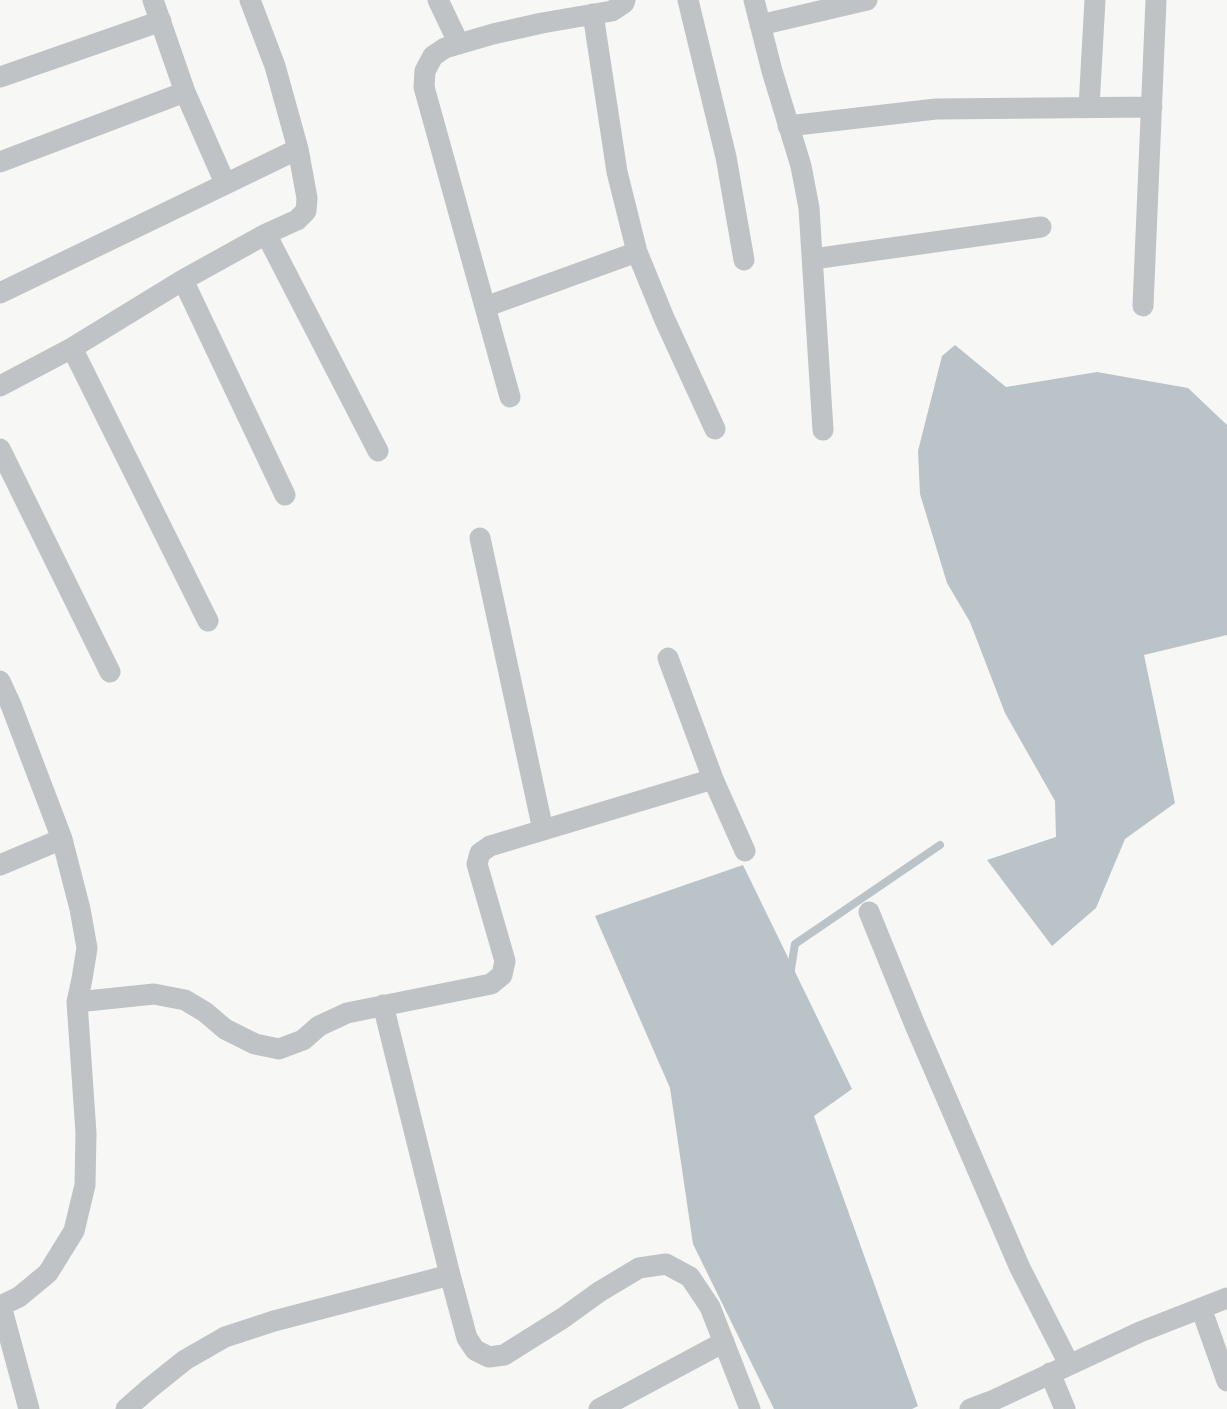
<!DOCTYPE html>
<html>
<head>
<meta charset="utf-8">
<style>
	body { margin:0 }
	canvas { display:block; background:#f7f7f5 }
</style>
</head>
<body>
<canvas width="1227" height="1409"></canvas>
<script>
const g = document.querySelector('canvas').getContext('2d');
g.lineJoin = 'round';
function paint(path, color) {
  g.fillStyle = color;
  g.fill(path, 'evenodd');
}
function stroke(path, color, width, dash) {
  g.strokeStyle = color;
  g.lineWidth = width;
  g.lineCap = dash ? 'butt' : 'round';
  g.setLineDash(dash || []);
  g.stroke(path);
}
paint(new Path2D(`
	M955 345 1006 387 1097 372 1188 388 1227 425V635L1144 655 1175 803 1125 839 1096 908 1052 946 987 860 1056 837 1055 801 1005 713 970 622 947 583 920 494 918 451 942 356Z
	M743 865 852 1089 814 1116 918 1406 912 1409H774L693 1244 670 1088 595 916Z`), '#bac3c8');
stroke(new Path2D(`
	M790 975 795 944 940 845`), '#bac3c8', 8);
stroke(new Path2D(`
	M153 0 185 92 225 183
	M438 0 459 44
	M688 0 726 157 744 260
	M754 0 772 71 801 166 809 208 823 430
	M593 14 617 172 637 252 664 318 715 429
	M760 25 867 0
	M0 77 161 21
	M1089 107 1095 0
	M788 126 936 109 1152 107
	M0 162 185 92
	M266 234 378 451
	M813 259 1041 227
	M183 280 285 495
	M0 293 298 149
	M1143 306 1156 0
	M485 307 637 252
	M72 348 208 621
	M0 386 72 348 183 280 266 234 297 220 306 211 307 198 298 149 275 66 250 0
	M510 397 424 87 425 71 433 56 445 48 493 34 542 23 612 11 624 3 625 0
	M0 449 110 672
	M480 538 543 830
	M668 658 713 779 745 851
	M0 681 11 705 62 839 80 909 87 948 82 979 77 1002 86 1133 85 1185 74 1231 48 1273 19 1297 0 1306
	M0 865 62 839
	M869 912 915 1025 1020 1268 1069 1364
	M77 1002 154 994 185 1000 205 1012 225 1029 255 1044 279 1049 303 1040 319 1026 347 1013 491 984 502 975 505 961 477 864 480 853 490 846 713 779
	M383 1005 450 1275 467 1338 475 1350 489 1357 504 1355 563 1318 599 1292 639 1268 666 1264 690 1277 710 1307 750 1409
	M1 1306 29 1409
	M1201 1308 1227 1381
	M1050 1373 1065 1409
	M126 1409 150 1388 185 1360 225 1337 274 1321 450 1275
	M599 1409 724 1342
	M970 1409 994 1400 1140 1332 1227 1298`), '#bfc3c6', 21);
</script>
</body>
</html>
